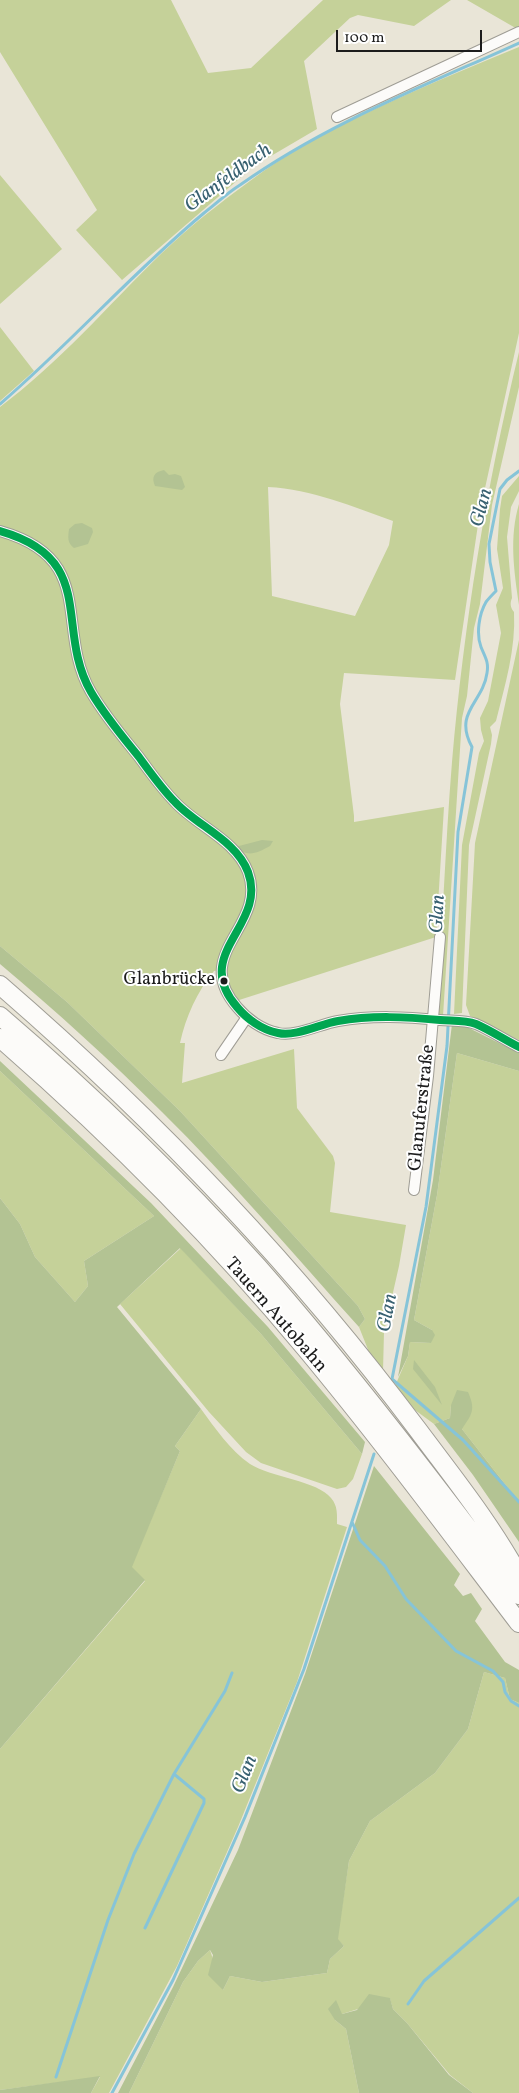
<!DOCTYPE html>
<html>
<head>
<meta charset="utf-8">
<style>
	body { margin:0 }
	#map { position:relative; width:519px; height:2093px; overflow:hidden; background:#e9e5d7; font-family:Vollkorn,serif }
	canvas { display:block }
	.scale { position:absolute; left:336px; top:30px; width:146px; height:22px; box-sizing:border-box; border:2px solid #1c1c1c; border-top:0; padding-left:6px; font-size:15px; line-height:18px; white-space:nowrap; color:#1c1c1c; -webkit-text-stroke:4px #fff; paint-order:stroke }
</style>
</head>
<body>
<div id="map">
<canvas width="519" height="2093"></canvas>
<div class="scale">100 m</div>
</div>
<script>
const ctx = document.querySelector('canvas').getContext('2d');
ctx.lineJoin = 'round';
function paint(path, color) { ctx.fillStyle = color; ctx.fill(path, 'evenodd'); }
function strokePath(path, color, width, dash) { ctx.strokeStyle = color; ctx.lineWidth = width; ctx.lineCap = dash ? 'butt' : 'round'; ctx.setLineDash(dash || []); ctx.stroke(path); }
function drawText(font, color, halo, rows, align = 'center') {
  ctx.font = font + ' Vollkorn,serif'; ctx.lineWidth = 4; ctx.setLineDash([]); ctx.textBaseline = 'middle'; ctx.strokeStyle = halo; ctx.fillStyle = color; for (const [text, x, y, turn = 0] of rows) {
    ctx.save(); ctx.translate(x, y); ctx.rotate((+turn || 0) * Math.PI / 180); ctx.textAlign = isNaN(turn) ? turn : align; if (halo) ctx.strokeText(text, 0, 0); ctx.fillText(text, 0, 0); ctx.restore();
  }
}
const green = new Path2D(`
	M0 0H171L208 73 251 68 323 0H451L414 26 358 15 350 18 304 61 317 129 254 166 122 280 76 230 97 210 0 52Z
	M467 0H519V30Z
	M519 47V333L480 511 455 680 344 673 340 704 354 816V822L444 807 436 937 236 1001 229 990 225 969 214 971C197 992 186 1016 180 1043H185L182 1083 294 1049 297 1108 333 1156 335 1163 330 1212 406 1225 399 1266 384 1332 383 1371 369 1352 359 1327 365 1319 358 1306 180 1111 67 1002 0 946V407C14 396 28 385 41 373 98 323 145 263 204 216 236 191 268 166 303 146 372 107 446 77 519 47ZM268 487C312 489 353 507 393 521L389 545 355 616 272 596Z
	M0 175 62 249 0 304Z
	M0 327 34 371 0 401Z
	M519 352V387L492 505 480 604 474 628 467 696 462 718 443 1016 435 1015C443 931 445 847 452 762 464 624 486 487 519 352Z
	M519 476V491L511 507 507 537 512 598C510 603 510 607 514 612 516 649 505 685 496 721L490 727 492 735 491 744 469 845 462 1013 454 1014 462 845 479 753 484 741 481 730 480 718 488 701 501 633 496 605 503 588 497 549 500 509 502 496Z
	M519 504V605C514 571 509 537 519 504Z
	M519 640V1040L470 1016 466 1005 475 843Z
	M457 1053 519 1071V1502L462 1429 451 1405 450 1418 434 1424 415 1410 395 1386 408 1356 410 1342 431 1343 432 1330 414 1320 437 1195Z
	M0 1071 154 1216 84 1261 88 1286 75 1302 35 1257 20 1224 0 1198Z
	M179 1246 261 1334 362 1454 353 1479 346 1487 337 1489 261 1463 246 1452 209 1412 120 1304 180 1249Z
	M201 1409C215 1428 230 1450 250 1464 270 1477 318 1481 331 1498 338 1506 337 1515 337 1524L347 1527 297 1682 238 1827 177 1966 109 2093H91L100 2077 0 2090V1749L145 1581 131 1567 180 1451 175 1446Z
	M484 1672 505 1678 510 1699 519 1703V2093H473L450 2075 407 2023 393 2009 390 1999 342 2014 335 2020 346 2029 359 2093H129L183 1982 198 1961 210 1950 223 1990 230 1976 262 1982 327 1973 330 1959 344 1946 337 1939 349 1861 370 1821 435 1773 468 1729Z`);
const forest = new Path2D(`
	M164 470 169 475 175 474 181 476 185 487 182 490 155 486C151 477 154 472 164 470Z
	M82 523 92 528 93 532 88 544 74 548C67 543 68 537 69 529L75 524Z
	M262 840 273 841 270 846C257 853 248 858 235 847Z
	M0 946 67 1002 180 1111 358 1306 365 1319 359 1327C294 1255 231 1180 162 1112 110 1060 56 1011 0 964Z
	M452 1024H461L519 1053V1071L457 1053 437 1195 414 1320 432 1330 435 1335 431 1343 410 1342 408 1356 398 1377 433 1180Z
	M0 1061 151 1203 268 1327 365 1442 362 1454 261 1334 180 1248 117 1307 201 1409 175 1446 180 1451 132 1567 145 1580 0 1749V1198L20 1224 35 1257 75 1302 88 1286 84 1261 154 1216 0 1071Z
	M414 1360 435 1387 442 1405 413 1369Z
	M457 1390 468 1392C476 1410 472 1414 462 1429L519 1502V1542L473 1475 434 1424 450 1418 451 1405Z
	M374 1466 460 1574 454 1585 463 1596 471 1593 482 1609 475 1621 505 1662 519 1670V1703L510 1699 505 1678 484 1672 468 1729 435 1773 370 1821 349 1861 338 1939 344 1946 330 1959 327 1973 262 1982 230 1976 223 1990 208 1975 213 1955 210 1950 198 1961 183 1982 129 2093H118L173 1987 238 1850 305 1674Z
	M369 1994 390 1998 393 2009 407 2023 449 2075 473 2093H359L346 2029 335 2020 328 2009 336 2000 342 2014 357 2010Z
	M100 2076 91 2093H0V2090Z`);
const stream = new Path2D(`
	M0 404C71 343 132 273 204 213 216 204 227 193 240 185 326 124 424 86 519 43
	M519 471 507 480 500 489 489 544 490 562 496 591C493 594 489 598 486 602 479 614 476 634 481 647 485 657 489 662 487 673 483 703 453 712 472 747L458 832 447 1046 426 1207 392 1379 463 1440 519 1502
	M352 1522 360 1540 385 1566 406 1599 456 1651 493 1671 503 1682 505 1692 511 1701 519 1706
	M145 1928 204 1803V1799L174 1774
	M408 2004 424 1981 519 1898
	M56 2077 108 1920 134 1854 174 1774 225 1691 232 1673
	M112 2093 173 1980 245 1817 304 1669 374 1454`);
const minor = new Path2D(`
	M337 117 519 32
	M0 531C99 559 54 628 91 692 105 716 122 736 139 757 150 772 162 789 175 802 197 826 236 840 248 872 268 926 190 953 237 1007 247 1019 262 1030 278 1033 296 1037 320 1024 338 1021 372 1015 407 1017 440 1020 452 1021 465 1020 476 1024 490 1030 505 1040 519 1047
	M221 1055 247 1017
	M414 1190 428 1076 440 937`);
const motorway = new Path2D(`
	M0 985C154 1118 296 1267 418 1430 453 1477 491 1524 519 1576
	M0 1016C91 1094 178 1178 258 1267 350 1372 435 1484 519 1595
	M0 1038C108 1132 215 1239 306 1349 380 1438 449 1531 519 1623`);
const bus1 = new Path2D(`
	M0 531C99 559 54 628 91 692 105 716 122 736 139 757 150 772 162 789 175 802 197 826 236 840 248 872 268 926 190 953 237 1007 247 1019 262 1030 278 1033 296 1037 320 1024 338 1021 372 1015 407 1017 440 1020 452 1021 465 1020 476 1024 490 1030 505 1040 519 1047`);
const markers = [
	[224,981,4.5,"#1c1c1c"]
];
const busNames = [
	["Glanbrücke",215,981]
];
const streetNames = [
	["Glanuferstraße",423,1108,-84],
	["Tauern Autobahn",275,1316,49]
];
const waterNames = [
	["Glanfeldbach",229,179,-36],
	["Glan",483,508,-75],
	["Glan",439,914,-87],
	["Glan",389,1313,-79],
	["Glan",246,1775,-68]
];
paint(green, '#c5d199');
paint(forest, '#b3c393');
strokePath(stream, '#86c4d8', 3);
strokePath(minor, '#9f9d95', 12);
strokePath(motorway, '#9f9d95', 20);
strokePath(minor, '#fcfbf9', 10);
strokePath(motorway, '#fcfbf9', 18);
strokePath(bus1, '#00a651', 8);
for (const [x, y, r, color] of markers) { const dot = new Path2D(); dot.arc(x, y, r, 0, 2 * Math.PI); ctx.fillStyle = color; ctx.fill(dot); strokePath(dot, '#fff', 2); }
drawText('18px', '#1c1c1c', '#fff', busNames, 'right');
drawText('19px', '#1c1c1c', '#fff', streetNames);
drawText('italic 20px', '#386171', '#fff', waterNames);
</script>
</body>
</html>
